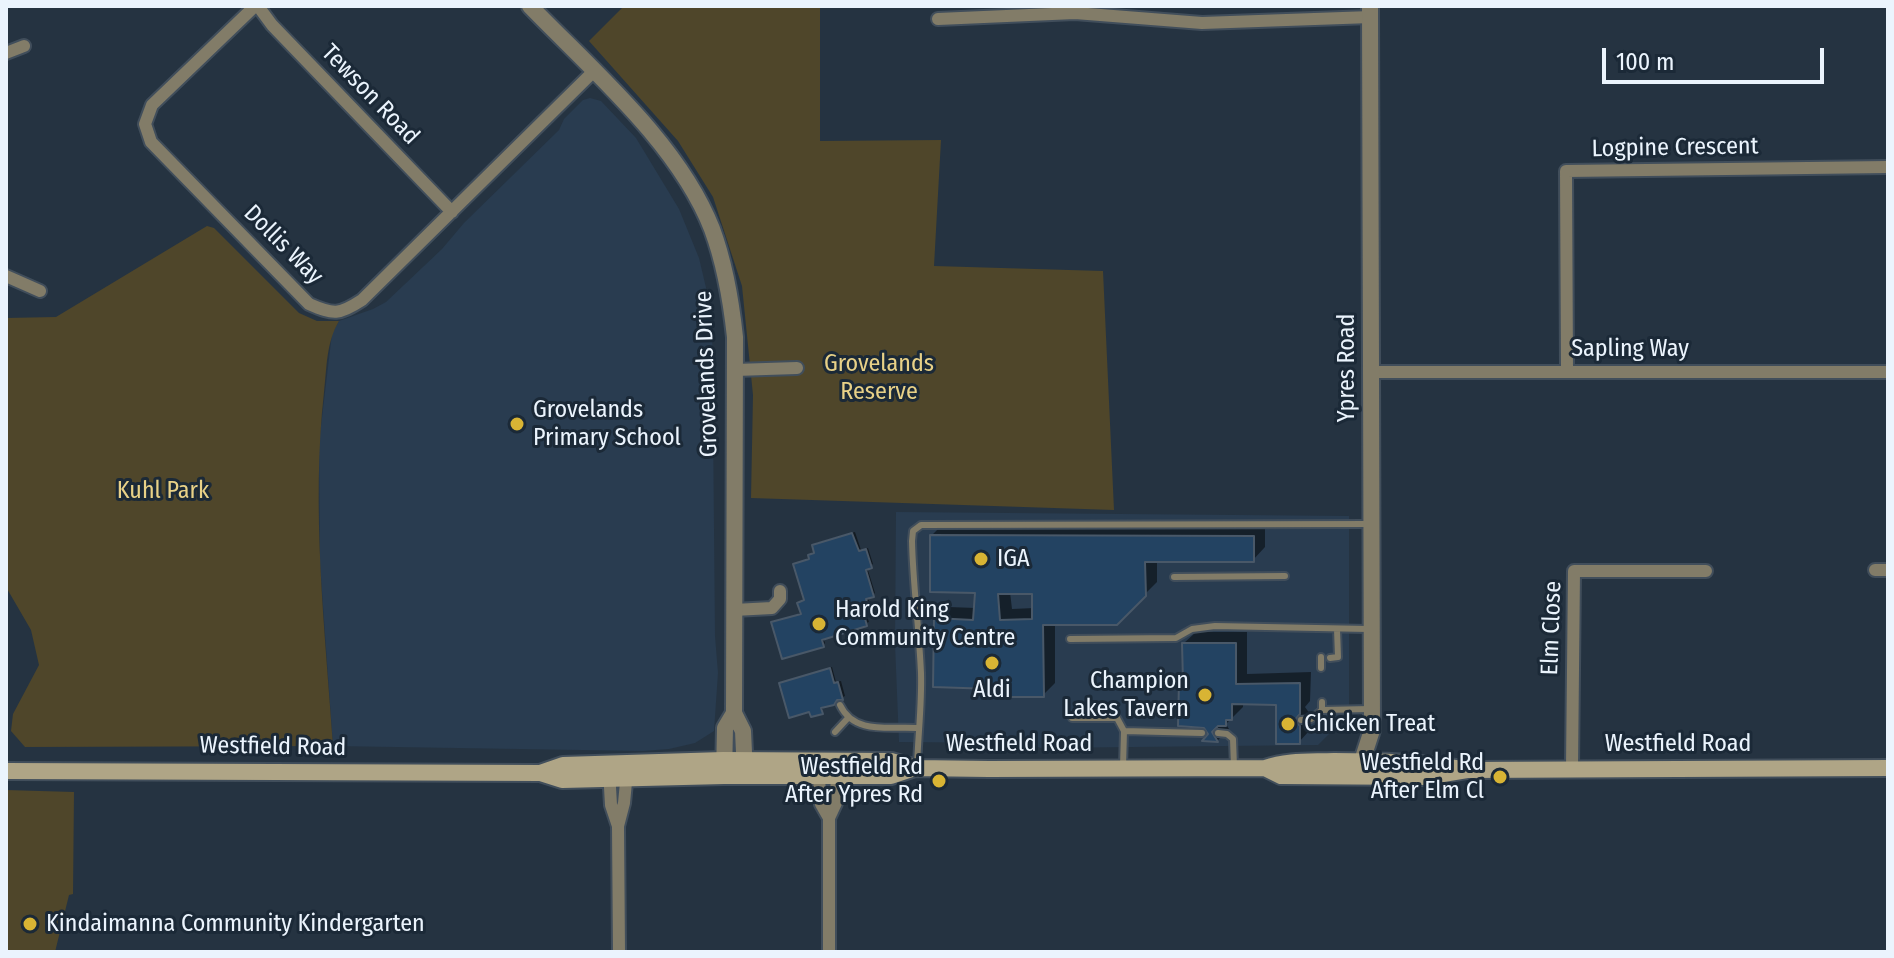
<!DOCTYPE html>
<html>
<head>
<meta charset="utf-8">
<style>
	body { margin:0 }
	#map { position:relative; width:1894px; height:958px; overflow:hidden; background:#253341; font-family:"Fira Sans Condensed",sans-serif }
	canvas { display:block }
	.frame { position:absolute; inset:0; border:8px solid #ebf4fd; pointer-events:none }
	.scale { position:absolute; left:1602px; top:48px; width:222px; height:36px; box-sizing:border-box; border:4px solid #ebf4fd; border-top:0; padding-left:10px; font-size:24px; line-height:28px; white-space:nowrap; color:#ebf4fd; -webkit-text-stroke:6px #1b2937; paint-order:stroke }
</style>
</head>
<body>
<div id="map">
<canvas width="1894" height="958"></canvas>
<div class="frame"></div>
<div class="scale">100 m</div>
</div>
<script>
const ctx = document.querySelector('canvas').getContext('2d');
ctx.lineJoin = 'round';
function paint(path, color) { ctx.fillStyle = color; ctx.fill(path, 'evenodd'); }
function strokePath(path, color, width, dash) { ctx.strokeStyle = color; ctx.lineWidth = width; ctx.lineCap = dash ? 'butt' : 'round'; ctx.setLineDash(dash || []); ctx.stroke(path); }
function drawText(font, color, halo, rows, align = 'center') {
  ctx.font = font + ' "Fira Sans Condensed",sans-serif'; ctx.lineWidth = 6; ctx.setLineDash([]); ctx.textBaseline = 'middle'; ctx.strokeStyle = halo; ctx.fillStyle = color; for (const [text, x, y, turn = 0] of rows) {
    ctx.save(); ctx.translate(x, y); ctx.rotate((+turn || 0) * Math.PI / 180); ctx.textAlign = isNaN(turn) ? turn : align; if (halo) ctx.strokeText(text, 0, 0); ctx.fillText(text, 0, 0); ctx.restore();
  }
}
const built = new Path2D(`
	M590 98 601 101 636 138 679 209 699 258 712 313 715 636 718 673 714 731 695 743 669 749 643 751 333 746 320 563 319 443 332 333 339 321 373 309 386 302 442 249 464 223 559 130 564 119 583 100Z
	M896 512 1349 516V714L1318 745 1041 748 1024 743 899 742 895 644Z`);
const green = new Path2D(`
	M624 6H820V141L941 140 934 266 1103 271 1114 510 751 498 753 395 742 286 713 197 678 141 589 41Z
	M207 226 214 228 299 313 317 321H339C326 343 327 367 324 392 311 509 325 629 333 746L25 747 11 731 13 714 39 665 31 630 6 587V318L56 317Z
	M6 790 74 792 73 894 69 895 55 952H6Z`);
const shadow = new Path2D(`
	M944 523 1265 525V547L1253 560H1157V582L1116 623H1055V683L1043 695 995 687 936 619 949 607 976 608 977 591 932 535ZM1010 592H1034V608L1012 609Z
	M855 532 861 550 868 548 873 564 867 567 875 593 868 597 869 601 863 604 869 622 823 637 825 643 823 645 774 623 803 613 800 603 806 600 796 564 811 558 816 552 814 545 816 543Z
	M1196 632H1247V674L1311 672 1310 701 1305 707 1310 714V730L1299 742 1278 703 1243 702V707L1226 724 1229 729 1218 740 1206 739 1210 734 1181 683 1185 679 1184 643Z
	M832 667 836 682 841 681 845 696 823 706 822 712 781 684Z`);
const building = new Path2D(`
	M852 533 859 551 866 549 872 568 866 570 874 597 866 599 868 605 862 607 867 626 822 640 824 647 782 659 771 622 801 614 797 603 804 600 793 564 809 559 808 555 814 553 812 545Z
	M930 535 1254 536V562H1145L1146 596 1117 625H1043L1044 697H993V689L933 687 934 618 973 620 975 593 930 592ZM998 594H1032V619L1000 620Z
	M1182 643H1236V684L1300 683V714L1295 720 1300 726V744H1276V705L1232 704V720H1226V726H1218L1212 732 1218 742 1202 741 1208 734 1204 728 1178 726 1179 682H1183Z
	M830 668 834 683 838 682 843 700H837L834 705 821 708 823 714 811 717 809 712 789 718 779 683Z`);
const service = new Path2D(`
	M1174 577 1285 576
	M1070 639 1176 638 1192 629 1215 626 1368 629
	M1321 657V668
	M1330 658 1338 657 1337 629
	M1322 702V710L1370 709
	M840 705C854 735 890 726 917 728
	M1072 718H1117L1124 731 1202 733
	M1301 720 1311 719 1322 710
	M835 732 848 718
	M1218 733 1227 734 1233 739 1234 767
	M917 767C918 735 922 704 921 673 919 628 913 585 912 541L913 531 921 525 1371 524
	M1123 767 1124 731`);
const minor = new Path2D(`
	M255 6 152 105 145 124 151 142 309 304C334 315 339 315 362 300L594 71
	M258 6 272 25 452 212
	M938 19 1075 13 1202 23 1371 17
	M6 53 24 46
	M6 276 40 291
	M735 370 797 368
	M1567 370 1566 171 1888 167
	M1371 372H1888
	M1875 570H1888
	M734 610 772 608 780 599V591
	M818 767 821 804 829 818
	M1572 768 1574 571H1706
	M609 770 611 805 618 826
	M619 952 618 826 624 803 627 772
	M829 952V818L836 803 837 769`);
const tertiary = new Path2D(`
	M530 6C592 70 679 144 712 229 725 264 731 300 735 337L734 713 743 731 745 774
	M1362 775V761L1372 730 1370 6
	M724 776 725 728 734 713`);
const secondary = new Path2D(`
	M1265 768 1281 776 1425 777 1467 770 1888 768
	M6 771 540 773 562 780 724 776H891L915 768
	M540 773 563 765 723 760 891 761 916 768 989 769 1265 768C1288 760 1310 762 1334 761 1379 761 1423 762 1467 770`);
const markers = [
	[517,424,8,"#d8b434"],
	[981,559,8,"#d8b434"],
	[819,624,8,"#d8b434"],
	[992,663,8,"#d8b434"],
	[1205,695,8,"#d8b434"],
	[1288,724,8,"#d8b434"],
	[1500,777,8,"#d8b434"],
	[939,781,8,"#d8b434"],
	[30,924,8,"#d8b434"]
];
const streetNames = [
	["Tewson Road",370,95,46],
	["Logpine Crescent",1675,148,-1],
	["Dollis Way",283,245,45],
	["Sapling Way",1630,349],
	["Ypres Road",1347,368,-90],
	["Grovelands Drive",707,374,-92],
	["Elm Close",1552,628,-88],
	["Westfield Road",1019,744],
	["Westfield Road",1678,744],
	["Westfield Road",273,747,1]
];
const parkNames = [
	["Grovelands",879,364],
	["Reserve",879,392],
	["Kuhl Park",163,491]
];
const poiNames = [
	["Grovelands",533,410],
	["Primary School",533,438],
	["IGA",997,559],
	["Harold King",835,610],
	["Community Centre",835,638],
	["Champion",1189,681,"right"],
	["Lakes Tavern",1189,709,"right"],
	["Aldi",992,690,"center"],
	["Chicken Treat",1304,724],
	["Westfield Rd",1484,763,"right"],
	["After Elm Cl",1484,791,"right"],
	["Westfield Rd",923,767,"right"],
	["After Ypres Rd",923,795,"right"],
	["Kindaimanna Community Kindergarten",46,924]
];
paint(built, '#293c50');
paint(green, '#4f462a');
paint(shadow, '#0007');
paint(building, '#234362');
strokePath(building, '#495868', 2);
strokePath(service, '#414e5b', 10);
strokePath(minor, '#414e5b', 16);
strokePath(tertiary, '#414e5b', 20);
strokePath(secondary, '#414e5b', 20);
strokePath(service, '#827c68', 6);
strokePath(minor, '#827c68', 12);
strokePath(tertiary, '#827c68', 16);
strokePath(secondary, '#afa586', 16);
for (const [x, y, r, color] of markers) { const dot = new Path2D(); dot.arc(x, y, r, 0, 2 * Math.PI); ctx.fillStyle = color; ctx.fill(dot); strokePath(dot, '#1b2937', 3); }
drawText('24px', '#ebf4fd', '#1b2937', streetNames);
drawText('24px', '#e8d187', '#1b2937', parkNames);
drawText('24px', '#ebf4fd', '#1b2937', poiNames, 'left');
</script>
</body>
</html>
